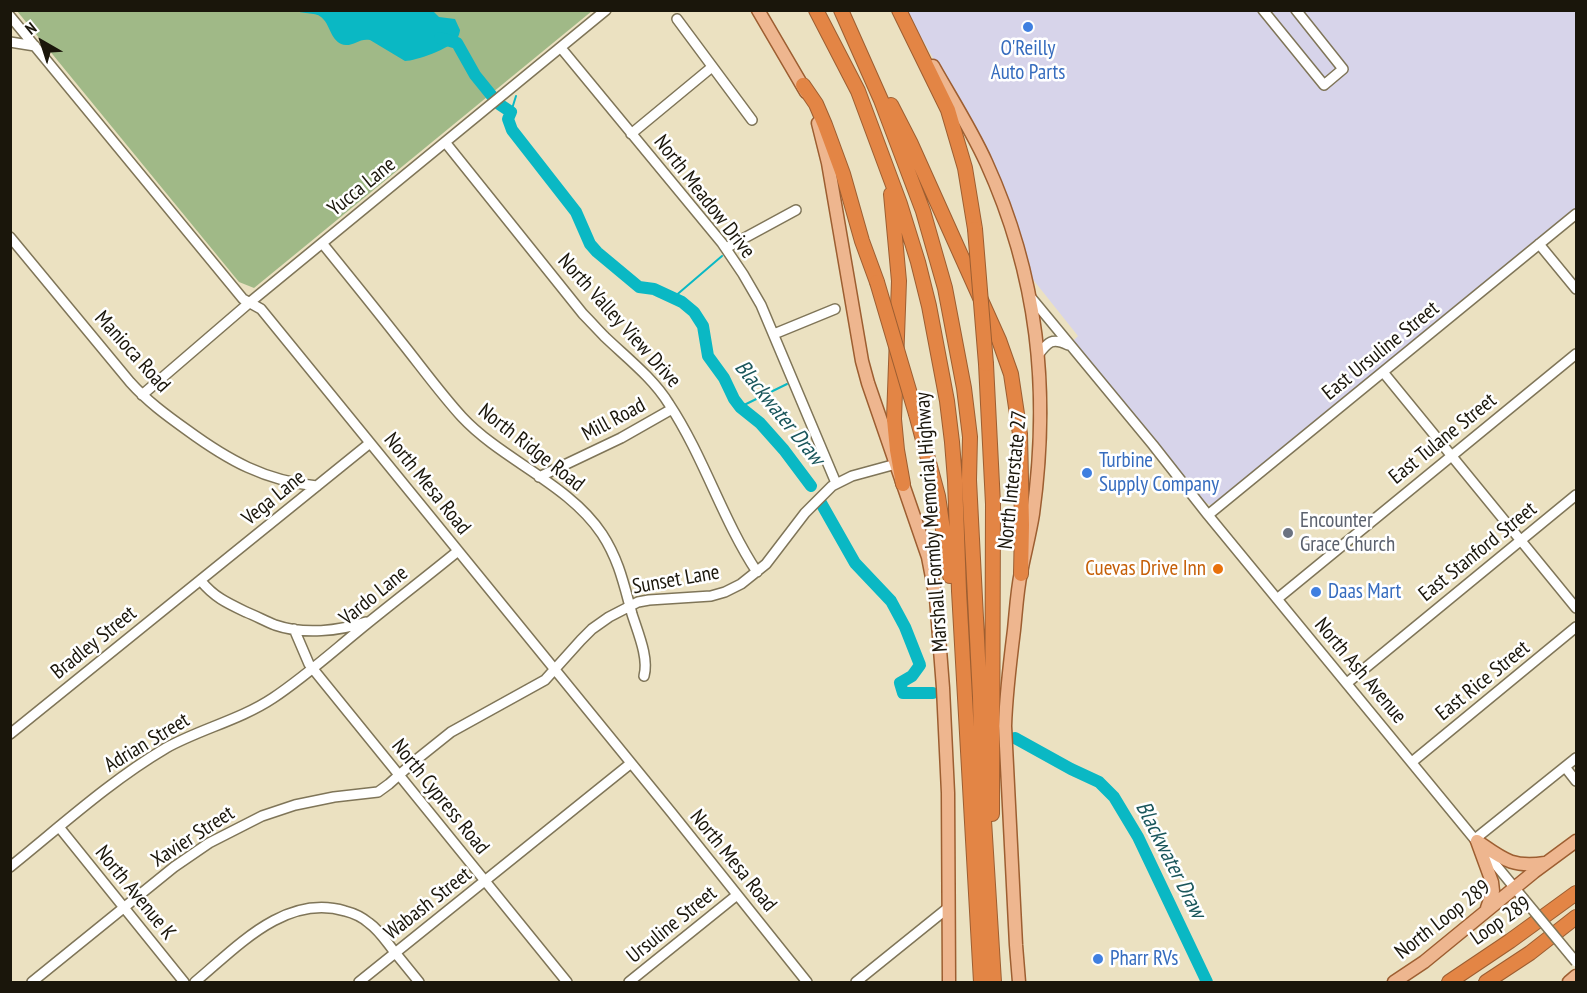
<!DOCTYPE html>
<html>
<head>
<meta charset="utf-8">
<style>
	body { margin:0 }
	#map { position:relative; width:1587px; height:993px; overflow:hidden; background:#ebe1c1; font-family:"PT Sans Narrow",sans-serif }
	canvas { display:block }
	.frame { position:absolute; inset:0; border:12px solid #1a160b; pointer-events:none }
	.north { position:absolute; left:12px; top:12px; width:60px; height:60px; -webkit-text-stroke:4px #fff; paint-order:stroke; rotate:321deg; font-size:16px; font-weight:700; line-height:24px; text-align:center; color:#1a160b }
	.north::after { content:''; display:block; margin:auto; width:21px; height:27px; background:#1a160b; clip-path:polygon(50% 0,100% 100%,50% 72%,0 100%) }
</style>
</head>
<body>
<div id="map">
<canvas width="1587" height="993"></canvas>
<div class="frame"></div>
<div class="north">N</div>
</div>
<script>
const ctx = document.querySelector('canvas').getContext('2d');
ctx.lineJoin = 'round';
function paint(path, color) { ctx.fillStyle = color; ctx.fill(path, 'evenodd'); }
function strokePath(path, color, width, dash) { ctx.strokeStyle = color; ctx.lineWidth = width; ctx.lineCap = dash ? 'butt' : 'round'; ctx.setLineDash(dash || []); ctx.stroke(path); }
function drawText(font, color, halo, rows, align = 'center') {
  ctx.font = font + ' "PT Sans Narrow",sans-serif'; ctx.lineWidth = 5; ctx.setLineDash([]); ctx.textBaseline = 'middle'; ctx.strokeStyle = halo; ctx.fillStyle = color; for (const [text, x, y, turn = 0] of rows) {
    ctx.save(); ctx.translate(x, y); ctx.rotate((+turn || 0) * Math.PI / 180); ctx.textAlign = isNaN(turn) ? turn : align; if (halo) ctx.strokeText(text, 0, 0); ctx.fillText(text, 0, 0); ctx.restore();
  }
}
const commercial = new Path2D(`
	M906 11H1576V208L1215 504 1210 505 1205 502 1073 341 1078 336 1031 277 959 103Z`);
const green = new Path2D(`
	M17 11H592L254 288 239 282Z`);
const water = new Path2D(`
	M297 11H433L439 17 455 19 460 30C460 32 458 38 457 39 451 48 416 61 405 61L370 40C360 38 355 45 346 45 332 44 331 28 324 20 318 11 306 15 297 11Z`);
const stream = new Path2D(`
	M511 112 516 96
	M673 298 722 256
	M740 407 787 384`);
const river = new Path2D(`
	M440 38 457 43 475 75 492 96
	M499 104 511 112 508 119 512 130 576 212 590 244 597 252 639 287 654 289 682 302 694 312 703 326 708 356 724 378 734 399 740 407 760 423 784 450 811 486
	M821 503 855 563 891 601 905 627 920 665 912 676 900 683 903 693H933
	M1015 738 1071 769 1099 782 1114 797 1138 837 1207 982`);
const minor = new Path2D(`
	M1263 10 1324 85 1343 69 1296 10
	M10 16 243 299 261 309 671 812 807 982
	M677 19 752 120
	M10 42 35 46
	M561 48 722 243 743 274 761 305 836 483
	M631 134 712 67
	M445 142 583 314C591 322 598 330 605 337 627 358 653 378 669 404 704 457 722 519 757 572
	M10 237 130 382C147 401 166 415 187 430 228 460 265 481 317 486
	M322 243C348 275 374 307 399 339 420 365 440 393 462 417 502 460 569 484 602 534 619 560 624 585 632 614 638 633 649 658 644 676
	M1539 244 1576 289
	M726 248 796 210
	M1029 295 1153 445 1208 515 1523 898
	M774 334 835 309
	M1038 355C1048 342 1052 337 1068 345
	M1383 372 1576 608
	M142 395 249 303 606 10
	M539 477 621 438 672 409
	M1208 515 1576 214
	M201 581C214 597 227 603 246 612 256 616 265 621 275 625 304 635 339 631 366 622
	M1277 599 1576 354
	M294 629 309 664 567 982
	M1347 683 1576 495
	M10 734 370 443
	M1412 762 1576 627
	M1565 767 1576 781
	M59 827 184 982
	M1475 839 1576 758
	M10 867C61 826 110 781 166 748 200 729 240 720 273 698 303 678 330 654 358 631 391 604 425 578 458 551
	M32 982 174 867 209 843 262 816 295 805 334 797 378 792 389 784 416 760 451 732 545 680 581 640 592 629 609 617 638 602 649 600 711 596 725 592 741 584 766 564 805 513 832 486 852 476 896 464
	M195 982C236 948 285 893 345 911 353 913 362 917 369 923 379 930 386 941 393 950 402 961 411 972 419 982
	M359 982 630 764
	M629 982 737 895
	M856 982 949 907`);
const major = new Path2D(`
	M758 10 806 92
	M933 66C951 98 971 129 986 162 1038 276 1050 390 1033 514 1030 533 1025 552 1021 572 1017 591 1016 611 1014 630 1010 662 1006 694 1005 726L1016 945 1019 982
	M818 123 828 163 862 361 868 383 928 557 936 598 943 688 948 793 949 982
	M1477 841C1503 859 1512 868 1545 863
	M1477 841 1492 882 1493 891 1487 908
	M1394 982 1424 962 1534 872 1576 841
	M1569 982 1576 976`);
const highway = new Path2D(`
	M816 10 858 91 900 204 918 262 929 306 947 401 952 442 955 480 959 591 981 982
	M841 10 881 100 923 211 945 288 964 388 970 437 969 480 980 697 982 788 994 982
	M899 10 948 110 965 168 975 229
	M803 85 816 104 825 125 843 174 862 241 877 282
	M891 105 911 144 999 340 1011 374 1020 434 1022 525 1021 574
	M891 194 899 281 894 419 897 450 903 484
	M986 364 993 504 992 814
	M916 414 938 496 950 576
	M1449 982 1510 941 1576 893
	M1486 982 1530 953 1576 917`);
const minorBridge = new Path2D(`
	M1523 898 1576 962`);
const highwayBridge = new Path2D(`
	M975 229 986 364
	M877 282 916 414`);
const markers = [
	[1028,27,6,"#3f7fe0"],
	[1087,473,6,"#3f7fe0"],
	[1288,533,6,"#6b7280"],
	[1218,569,6,"#e8710a"],
	[1316,592,6,"#3f7fe0"],
	[1098,959,6,"#3f7fe0"]
];
const shopNames = [
	["O'Reilly",1028,49,"center"],
	["Auto Parts",1028,73,"center"],
	["Turbine",1099,461],
	["Supply Company",1099,485],
	["Daas Mart",1328,592],
	["Pharr RVs",1110,959]
];
const streetNames = [
	["Yucca Lane",362,187,-39],
	["North Meadow Drive",704,197,52],
	["North Valley View Drive",619,321,48],
	["East Ursuline Street",1381,351,-39],
	["Manioca Road",132,352,48],
	["Mill Road",614,420,-28],
	["East Tulane Street",1443,439,-39],
	["North Ridge Road",531,448,38],
	["North Interstate 27",1013,480,-84],
	["North Mesa Road",427,484,51],
	["Vega Lane",274,498,-39],
	["Marshall Formby Memorial Highway",932,522,-94],
	["East Stanford Street",1478,552,-39],
	["Sunset Lane",676,580,-10],
	["Vardo Lane",374,596,-39],
	["Bradley Street",94,643,-39],
	["North Ash Avenue",1360,671,50],
	["East Rice Street",1483,681,-39],
	["Adrian Street",147,743,-31],
	["North Cypress Road",440,797,51],
	["Xavier Street",193,837,-33],
	["North Mesa Road",733,861,51],
	["North Avenue K",135,893,51],
	["Wabash Street",428,904,-38],
	["North Loop 289",1443,920,-38],
	["Loop 289",1501,921,-35],
	["Ursuline Street",672,925,-39]
];
const worshipNames = [
	["Encounter",1300,521],
	["Grace Church",1300,545]
];
const foodNames = [
	["Cuevas Drive Inn",1206,569]
];
const waterNames = [
	["Blackwater Draw",779,413,51],
	["Blackwater Draw",1170,860,63]
];
paint(commercial, '#d7d4ea');
paint(green, '#a0b987');
paint(water, '#0ab8c4');
strokePath(stream, '#0ab8c4', 2);
strokePath(river, '#0ab8c4', 12);
strokePath(minor, '#7f7558', 12);
strokePath(major, '#9d5e31', 15);
strokePath(highway, '#9d5e31', 16);
strokePath(minor, '#fff', 9);
strokePath(major, '#eeb68f', 12);
strokePath(highway, '#e38545', 14);
strokePath(minorBridge, '#7f7558', 12, []);
strokePath(highwayBridge, '#9d5e31', 16, []);
strokePath(minorBridge, '#fff', 9);
strokePath(highwayBridge, '#e38545', 14);
for (const [x, y, r, color] of markers) { const dot = new Path2D(); dot.arc(x, y, r, 0, 2 * Math.PI); ctx.fillStyle = color; ctx.fill(dot); strokePath(dot, '#fff', 2); }
drawText('21px', '#366cbe', '#fff', shopNames, 'left');
drawText('21px', '#1a160b', '#fff', streetNames);
drawText('21px', '#5b616d', '#fff', worshipNames, 'left');
drawText('21px', '#c56008', '#fff', foodNames, 'right');
drawText('italic 22px', '#1a565b', '#fff', waterNames);
</script>
</body>
</html>
